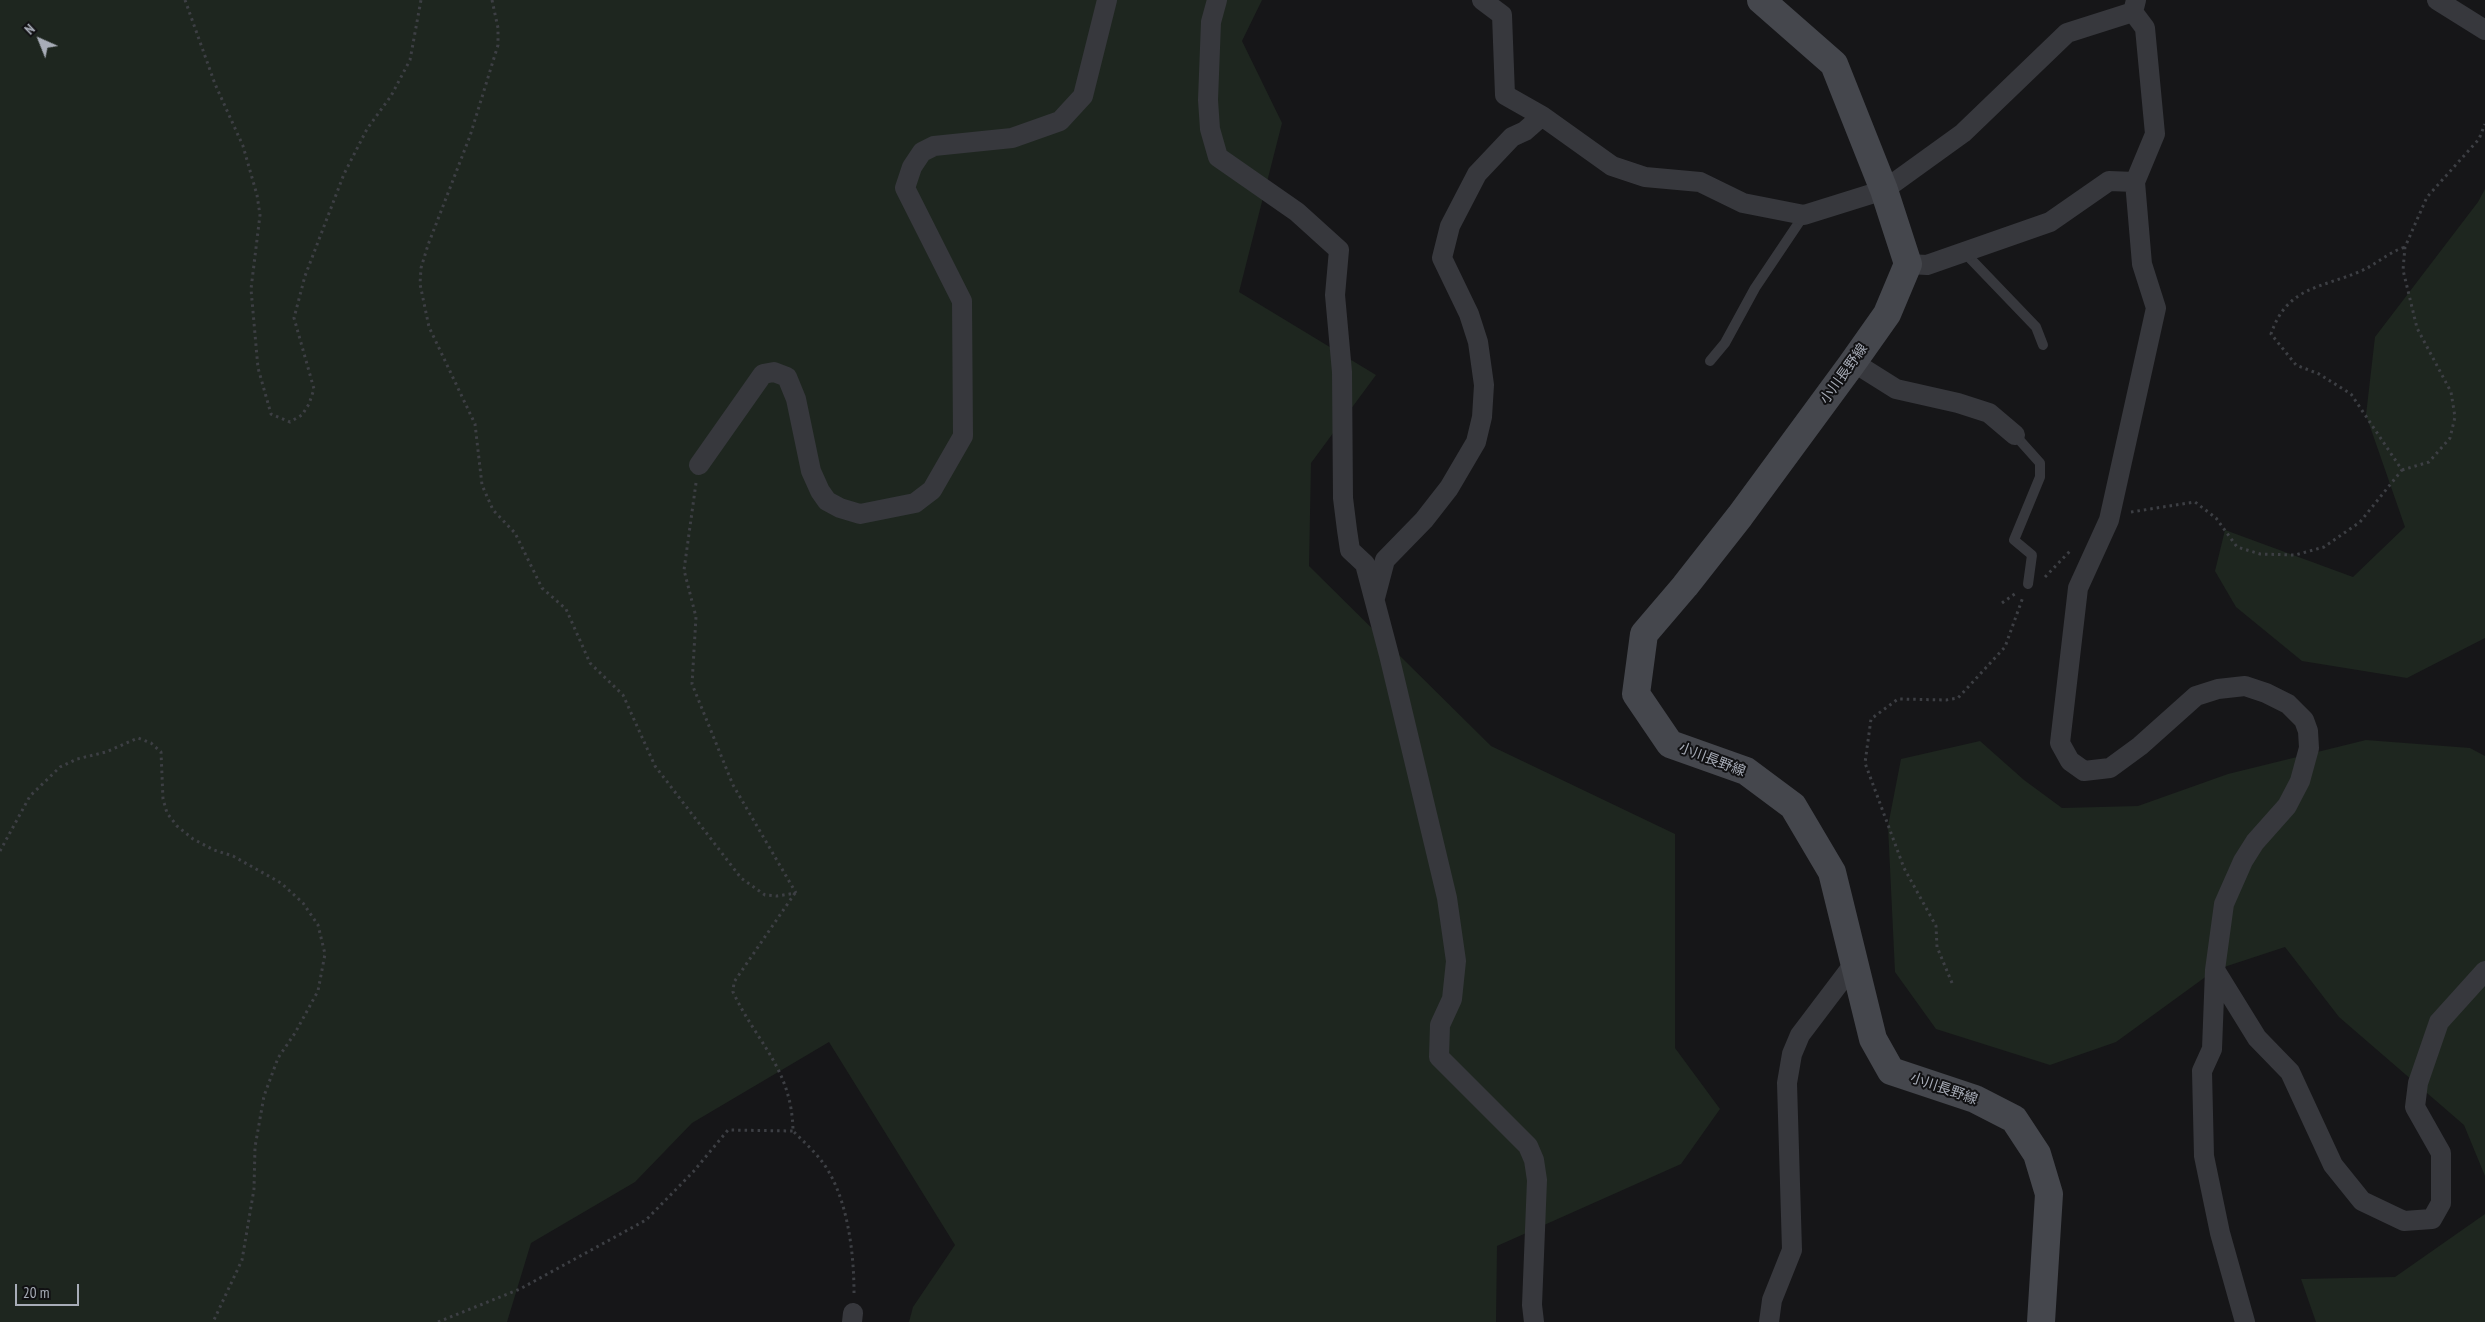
<!DOCTYPE html>
<html>
<head>
<meta charset="utf-8">
<style>
	body { margin:0 }
	#map { position:relative; width:2485px; height:1322px; overflow:hidden; background:#161618; font-family:"PT Sans Narrow",sans-serif }
	canvas { display:block }
	.north { position:absolute; left:15px; top:15px; width:50px; height:50px; -webkit-text-stroke:4px #111113; paint-order:stroke; rotate:316deg; font-size:14px; font-weight:700; line-height:20px; text-align:center; color:#a8adb8 }
	.north::after { content:''; display:block; margin:auto; width:18px; height:22px; background:#a8adb8; clip-path:polygon(50% 0,100% 100%,50% 72%,0 100%) }
	.scale { position:absolute; left:15px; top:1284px; width:64px; height:22px; box-sizing:border-box; border:2px solid #a8adb8; border-top:0; padding-left:6px; font-size:15px; line-height:18px; white-space:nowrap; color:#a8adb8; -webkit-text-stroke:4px #111113; paint-order:stroke }
</style>
</head>
<body>
<div id="map">
<canvas width="2485" height="1322"></canvas>
<div class="north">N</div>
<div class="scale">20 m</div>
</div>
<script>
const ctx = document.querySelector('canvas').getContext('2d');
ctx.lineJoin = 'round';
function paint(path, color) { ctx.fillStyle = color; ctx.fill(path, 'evenodd'); }
function strokePath(path, color, width, dash) { ctx.strokeStyle = color; ctx.lineWidth = width; ctx.lineCap = dash ? 'butt' : 'round'; ctx.setLineDash(dash || []); ctx.stroke(path); }
function drawText(font, color, halo, rows, align = 'center') {
  ctx.font = font + ' "PT Sans Narrow","Noto Sans JP",sans-serif'; ctx.lineWidth = 4; ctx.setLineDash([]); ctx.textBaseline = 'middle'; ctx.strokeStyle = halo; ctx.fillStyle = color; for (const [text, x, y, turn = 0] of rows) {
    ctx.save(); ctx.translate(x, y); ctx.rotate((+turn || 0) * Math.PI / 180); ctx.textAlign = isNaN(turn) ? turn : align; if (halo) ctx.strokeText(text, 0, 0); ctx.fillText(text, 0, 0); ctx.restore();
  }
}
const green = new Path2D(`
	M0 0H1262L1242 41 1282 123 1239 292 1376 375 1311 463 1309 566 1491 746 1675 834V1048L1720 1109 1681 1164 1497 1246 1496 1322H909L913 1307 955 1245 829 1042 692 1123 635 1182 531 1243 507 1322H0Z
	M2485 189V638L2407 678 2302 661 2236 607 2215 571 2225 530 2353 577 2405 527 2366 415 2375 337 2478 202Z
	M2366 740 2470 748 2485 756V1176L2464 1125 2339 1017 2285 947 2215 970 2116 1042 2050 1065 1936 1029 1895 972 1888 826 1901 759 1980 741 2024 780 2062 808 2138 806 2228 774Z
	M2485 1214V1322H2316L2301 1279 2395 1277Z`);
const path = new Path2D(`
	M185 0 215 84 243 146 257 195 260 215 251 289 258 368 271 414 290 422 302 415 309 404 314 389 294 318 305 276 344 174 367 129 391 96 410 60 421 0
	M492 0 498 28V45L470 136 428 245 421 268 420 284 429 327 475 424 482 485 493 510 515 533 542 588 566 609 590 663 623 695 655 766 741 878 765 895 777 896 796 893
	M2402 470 2429 462 2450 438 2455 417 2451 392 2417 328 2403 270 2405 247 2427 197 2479 139 2485 124
	M696 483 684 570 696 617 692 684 733 785 796 893
	M2131 512 2195 502 2216 518 2237 547 2260 554 2295 555 2324 547 2360 522 2402 470 2351 394 2319 374 2296 365 2271 334C2287 286 2322 288 2361 271 2377 264 2389 252 2405 247
	M2045 577 2072 549
	M2002 603 2016 593
	M0 851 30 796 60 767 77 759 106 752 138 738 151 743 161 752 163 799 167 813 177 826 193 839 214 850 233 856 281 883 303 903 318 925 325 954 318 991 295 1033 278 1058 264 1096 255 1147 254 1189 242 1260 213 1322
	M795 893 734 982 733 992C757 1043 792 1069 793 1131 802 1140 812 1149 820 1159 847 1192 854 1251 854 1293
	M1952 983 1937 947 1936 926 1904 868 1865 763 1871 719 1898 699 1946 700 1958 698 2005 647 2023 597
	M438 1322 520 1289 646 1220 693 1172 728 1130 793 1131`);
const service = new Path2D(`
	M1964 252 2036 327 2043 345
	M1710 361 1725 343 1755 288 1804 215
	M2015 435 2040 463V477L2014 540 2032 555 2028 584`);
const minor = new Path2D(`
	M1217 0 1211 22 1208 100 1210 129 1218 157 1297 212 1339 250 1335 295 1342 372 1343 498 1347 530 1350 550 1365 564 1389 655 1447 898 1456 961 1452 999 1440 1025 1439 1057 1528 1146 1534 1160 1537 1180 1532 1305 1534 1322
	M1482 0 1502 15 1505 95 1542 116
	M2437 0 2485 30
	M2133 12 2145 28 2155 134 2135 182 2142 264 2156 308 2109 520 2078 588 2060 743 2070 761 2084 771 2110 768 2140 746 2196 696 2218 689 2245 686 2266 693 2288 704 2304 720 2308 731 2309 748 2300 781 2287 806 2255 842 2243 861 2224 904 2215 970 2212 1049 2202 1071 2204 1156 2220 1233 2245 1322
	M1908 264 1927 265 2050 222 2109 181 2135 182
	M1853 362 1896 389 1958 403 1989 413 2015 435
	M699 465 763 374 774 372 787 377 796 399 811 471 820 491 827 501 840 508 860 514 915 503 932 490 963 436 962 301 905 188 912 167 922 152 934 146 1012 138 1060 121 1083 96 1107 0
	M1375 598 1385 560 1424 520 1449 488 1476 442 1482 417 1484 385 1478 342 1469 314 1442 258 1450 226 1477 174 1512 137 1525 131 1542 116 1612 166 1645 177 1700 182 1743 203 1804 215 1884 190 1963 133 2067 33 2133 12 2136 0
	M2215 970 2257 1038 2290 1072 2333 1165 2362 1201 2404 1221 2432 1219 2441 1203V1153L2415 1107 2418 1083 2439 1022 2485 971
	M852 1322 853 1313
	M1769 1322 1772 1300 1792 1250 1787 1083 1792 1054 1800 1035 1853 965`);
const secondary = new Path2D(`
	M1761 0 1834 64 1884 190 1908 264 1887 314 1851 365 1740 516 1685 586 1644 634 1636 694 1670 744 1746 771 1793 806 1832 872 1873 1039 1891 1071 1975 1099 2014 1119 2037 1154 2049 1194 2041 1322`);
const streetNames = [
	["小川長野線",1844,374,-54],
	["小川長野線",1712,760,21],
	["小川長野線",1944,1089,19]
];
paint(green, '#1e261f');
strokePath(path, '#3d3f44', 3, [2.5, 4]);
strokePath(service, '#37383d', 10);
strokePath(minor, '#37383d', 20);
strokePath(secondary, '#45474d', 28);
drawText('14px', '#a8adb8', '#111113', streetNames);
</script>
</body>
</html>
